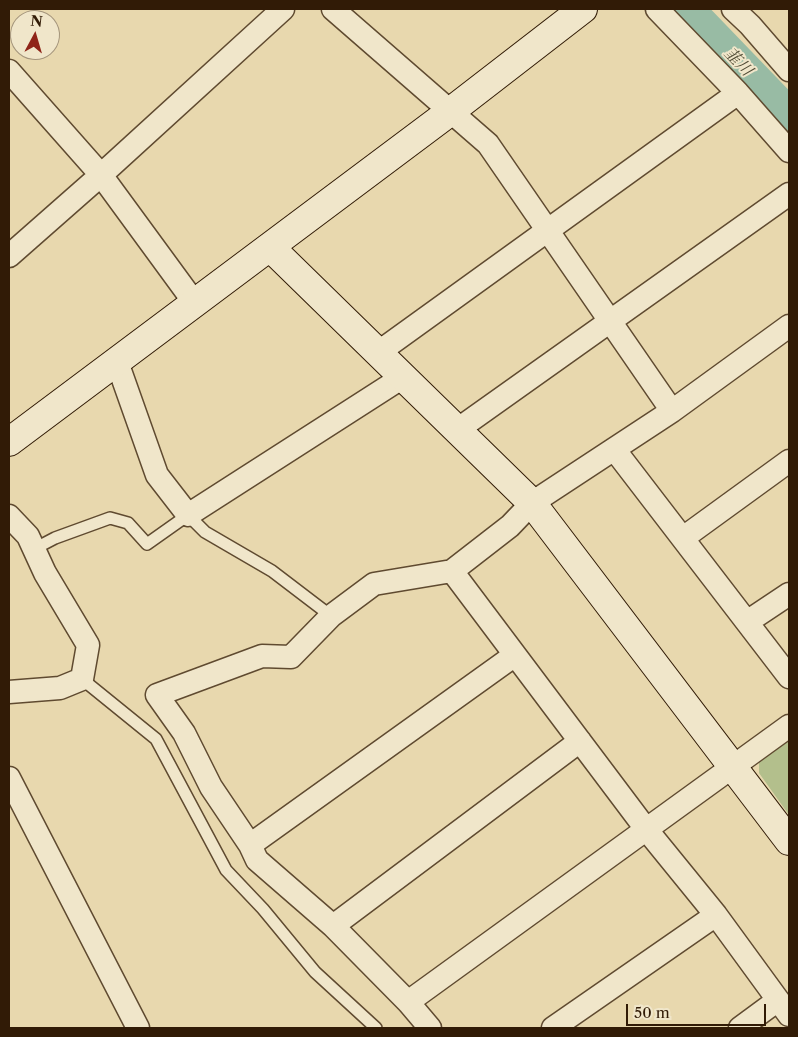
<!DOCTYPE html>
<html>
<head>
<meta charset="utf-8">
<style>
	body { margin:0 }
	#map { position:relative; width:798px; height:1037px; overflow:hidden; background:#e8d8ae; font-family:"Libre Caslon Text",serif }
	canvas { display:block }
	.frame { position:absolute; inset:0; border:10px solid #311b06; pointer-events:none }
	.north { position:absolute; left:10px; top:10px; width:50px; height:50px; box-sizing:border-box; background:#f0e6ca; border:1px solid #a4957c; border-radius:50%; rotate:6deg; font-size:14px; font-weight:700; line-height:20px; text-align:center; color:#311b06 }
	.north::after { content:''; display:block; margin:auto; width:18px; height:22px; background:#8f2418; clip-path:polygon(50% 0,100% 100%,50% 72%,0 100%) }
	.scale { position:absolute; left:626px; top:1004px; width:140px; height:22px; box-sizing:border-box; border:2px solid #311b06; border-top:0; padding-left:6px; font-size:15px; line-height:18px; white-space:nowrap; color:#311b06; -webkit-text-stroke:4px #f0e6ca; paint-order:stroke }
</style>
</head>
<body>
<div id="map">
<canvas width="798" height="1037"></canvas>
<div class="frame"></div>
<div class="north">N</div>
<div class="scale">50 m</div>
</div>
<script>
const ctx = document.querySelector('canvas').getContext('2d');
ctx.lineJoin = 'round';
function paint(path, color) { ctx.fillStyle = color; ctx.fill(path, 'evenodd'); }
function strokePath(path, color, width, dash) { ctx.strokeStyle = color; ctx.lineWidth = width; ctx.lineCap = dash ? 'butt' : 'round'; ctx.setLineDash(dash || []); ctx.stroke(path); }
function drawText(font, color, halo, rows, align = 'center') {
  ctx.font = font + ' "Libre Caslon Text","Noto Serif JP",serif'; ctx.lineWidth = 4; ctx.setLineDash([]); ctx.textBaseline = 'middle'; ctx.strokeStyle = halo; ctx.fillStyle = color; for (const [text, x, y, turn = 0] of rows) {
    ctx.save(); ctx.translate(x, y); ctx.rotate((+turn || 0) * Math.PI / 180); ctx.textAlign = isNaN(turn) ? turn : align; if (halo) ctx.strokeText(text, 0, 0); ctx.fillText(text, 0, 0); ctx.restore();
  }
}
const green = new Path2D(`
	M789 740V815L759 773V762Z`);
const river = new Path2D(`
	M687 9 789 115`);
const lane = new Path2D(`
	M34 549 55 538 110 518 128 523 147 544 188 515 205 532 272 571 331 616
	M82 679 156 739 226 870 263 909 315 972 376 1028`);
const street = new Path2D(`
	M333 9 488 144 672 411
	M657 9 738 93 789 151
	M733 9 750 25 789 70
	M9 71 101 175 194 302
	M9 256 101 175 283 9
	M379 352 738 93
	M117 362 157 475 188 515 403 377
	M457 430 789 194
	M614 449 789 677
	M9 516 28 536 45 573 88 645 82 679 60 688 9 692
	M683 538 789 461
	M452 571 646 829 716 915 789 1015
	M747 622 789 594
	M9 778 138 1028
	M250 845 515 655
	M333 926 580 741
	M408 1002 789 726
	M430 1028 408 1002 333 926 257 860 250 845 211 787 184 733 157 695 262 656 291 657 331 616 374 584 452 571 510 526 532 503 672 411 789 326
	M553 1028 716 915
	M740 1028 778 1000`);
const secondary = new Path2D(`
	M270 247 532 503 789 841
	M9 442 451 111 583 9`);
const waterNames = [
	["韮川",738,62,46]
];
paint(green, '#b3bf8c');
strokePath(river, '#98bba4', 34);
strokePath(lane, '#5f4a30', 14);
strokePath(street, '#5f4a30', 25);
strokePath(secondary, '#311b06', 30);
strokePath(lane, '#f0e6ca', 11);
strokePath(street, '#f0e6ca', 22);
strokePath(secondary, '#f0e6ca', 28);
drawText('italic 16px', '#504b35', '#f0e6ca', waterNames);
</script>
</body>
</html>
